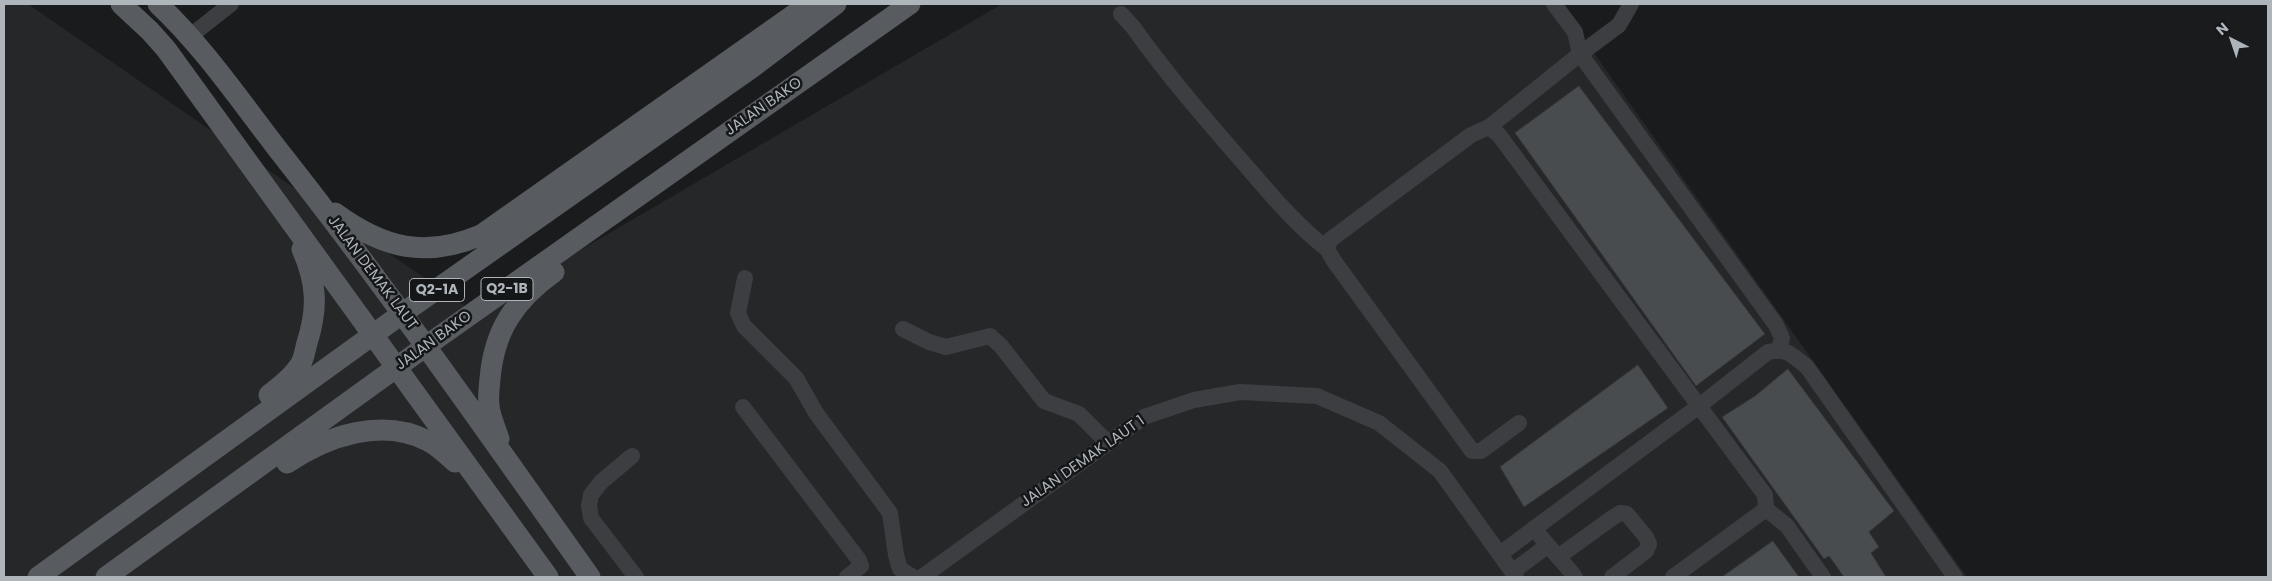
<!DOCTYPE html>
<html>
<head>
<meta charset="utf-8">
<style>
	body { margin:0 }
	#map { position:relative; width:2272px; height:581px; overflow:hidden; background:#1a1b1c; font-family:Poppins,sans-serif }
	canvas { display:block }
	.frame { position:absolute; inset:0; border:5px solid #aeb5bb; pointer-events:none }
	.north { position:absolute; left:2207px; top:15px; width:50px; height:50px; -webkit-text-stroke:4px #151618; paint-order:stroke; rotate:319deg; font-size:14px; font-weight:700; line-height:20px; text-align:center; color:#aeb5bb }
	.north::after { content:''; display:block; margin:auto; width:18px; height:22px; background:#aeb5bb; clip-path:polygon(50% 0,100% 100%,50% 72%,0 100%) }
</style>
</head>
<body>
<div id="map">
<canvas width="2272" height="581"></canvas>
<div class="frame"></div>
<div class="north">N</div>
</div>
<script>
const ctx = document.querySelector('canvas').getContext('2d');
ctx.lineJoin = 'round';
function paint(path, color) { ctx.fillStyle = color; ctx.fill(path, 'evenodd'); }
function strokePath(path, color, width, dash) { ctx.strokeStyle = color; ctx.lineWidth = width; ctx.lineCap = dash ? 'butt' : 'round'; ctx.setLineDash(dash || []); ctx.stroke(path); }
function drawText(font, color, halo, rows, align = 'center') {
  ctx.font = font + ' Poppins,sans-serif'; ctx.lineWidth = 5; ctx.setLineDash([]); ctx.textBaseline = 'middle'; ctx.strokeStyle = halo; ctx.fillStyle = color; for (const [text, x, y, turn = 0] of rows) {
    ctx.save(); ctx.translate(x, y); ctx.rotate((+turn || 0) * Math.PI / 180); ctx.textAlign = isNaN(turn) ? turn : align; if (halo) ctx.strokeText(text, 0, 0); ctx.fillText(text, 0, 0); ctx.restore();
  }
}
const built = new Path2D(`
	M4 4H28L474 312 1002 4H1559L1967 577H4Z`);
const building = new Path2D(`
	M1579 86 1765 334 1696 386 1515 133Z
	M1638 365 1668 408 1524 507 1500 467Z
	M1788 369 1894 511 1869 532 1879 547 1871 553 1886 577H1844L1829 556 1824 559 1722 417 1755 396Z
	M1773 541 1799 577H1722Z`);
const minor = new Path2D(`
	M1554 4 1575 32 1580 54 1776 325 1782 338 1779 349
	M1121 14 1133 27C1170 79 1213 128 1254 175 1277 202 1299 227 1327 249
	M189 37 231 4
	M1489 127 1499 135 1699 406 1500 554
	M745 278 738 313 744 326 796 378 816 413 890 513 896 555 900 569 913 577
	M903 329 929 342 946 347 990 336 1001 346 1044 401 1079 414 1108 443
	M743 407 859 560 861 566 847 577
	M1519 423 1481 451H1472L1334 261 1327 249 1330 240 1471 135 1489 127 1580 54 1619 25 1631 4
	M632 456 601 482 591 495 589 505 591 518 636 577
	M1766 509 1787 526 1823 577
	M1534 528C1547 546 1562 560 1575 577
	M1558 557 1612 518 1620 513 1627 514 1646 537 1649 544 1646 551 1612 577
	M1512 572 1547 546
	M922 577 1144 417 1194 400 1240 392 1317 396 1379 423 1440 471 1516 577
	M1673 577 1766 509 1765 495 1699 406 1768 352C1787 347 1793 356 1807 367L1955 577`);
const major = new Path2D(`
	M121 4 150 31 166 49 548 577
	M158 4C205 48 243 105 283 156 390 292 489 435 590 577
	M335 213C383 248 425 259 481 235L809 4
	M269 395C280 386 292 378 300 365 304 359 305 350 307 343 318 308 317 283 302 249
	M499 439C496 429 490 417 489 406 488 398 489 388 490 379 494 330 515 300 554 272
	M287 463C327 436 382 417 428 441 438 446 447 455 455 462
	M38 577 403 313 753 67 836 4
	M106 577 426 346 910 4`);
const shields = [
	[507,289,52],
	[437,290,55]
];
const shieldNames = [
	["Q2-1B",507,289],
	["Q2-1A",437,290]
];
const streetNames = [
	["JALAN BAKO",764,107,-35],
	["JALAN DEMAK LAUT",372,273,53],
	["JALAN BAKO",434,341,-36],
	["JALAN DEMAK LAUT 1",1083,462,-35]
];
paint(built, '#262729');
paint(building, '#494c4f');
strokePath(building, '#353538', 1);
strokePath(minor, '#3c3e41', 16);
strokePath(major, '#585c60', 21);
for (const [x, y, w] of shields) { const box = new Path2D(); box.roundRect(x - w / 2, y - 11.5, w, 23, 4); ctx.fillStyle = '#151618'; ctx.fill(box); strokePath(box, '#aeb5bb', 1); }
drawText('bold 14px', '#aeb5bb', null, shieldNames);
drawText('15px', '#aeb5bb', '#151618', streetNames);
</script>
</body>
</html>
